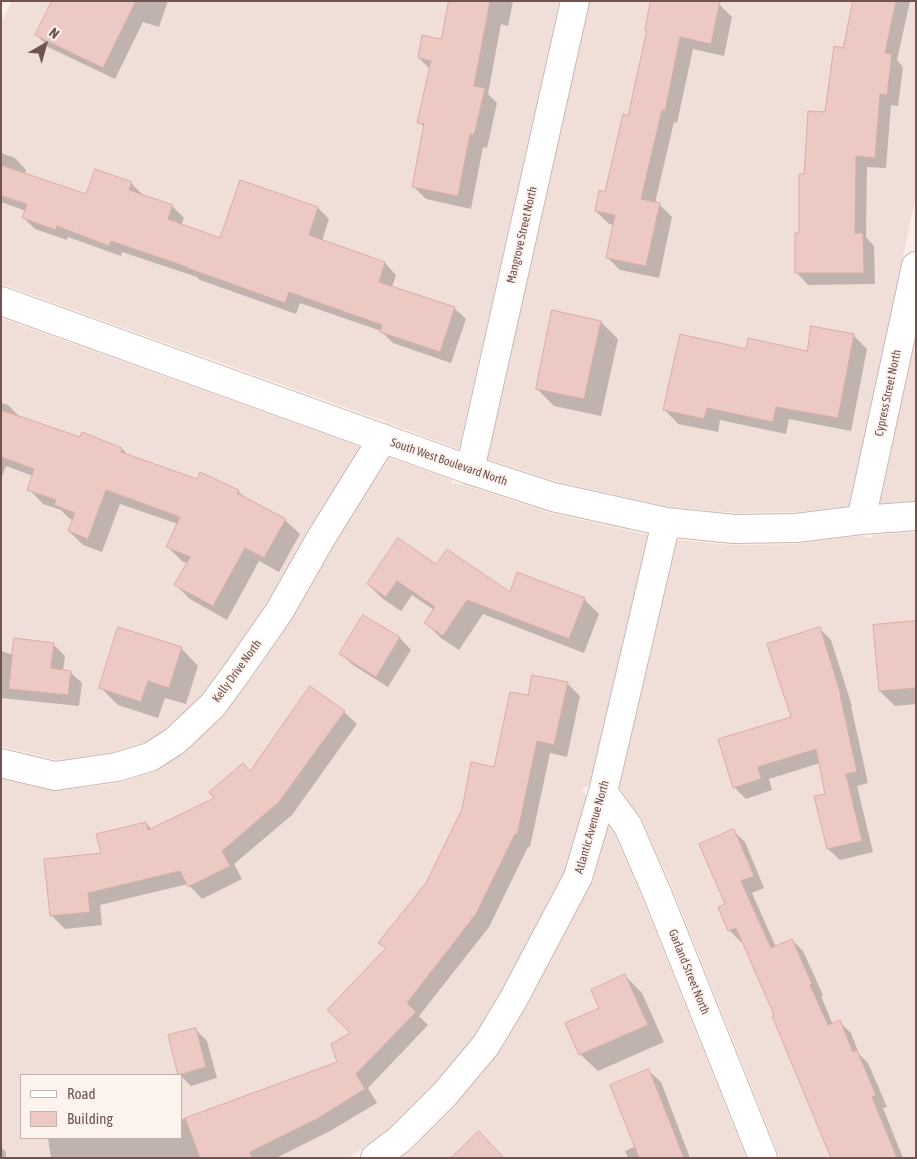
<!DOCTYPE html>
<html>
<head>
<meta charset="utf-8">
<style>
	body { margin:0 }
	#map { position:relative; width:917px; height:1159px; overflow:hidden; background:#faefe8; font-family:"Asap Condensed",sans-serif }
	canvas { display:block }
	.frame { position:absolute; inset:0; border:2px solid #71534f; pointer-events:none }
	.legend { position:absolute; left:20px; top:1074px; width:162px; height:65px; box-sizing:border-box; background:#fdf3ee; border:1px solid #c5b3ae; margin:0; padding:6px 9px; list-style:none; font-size:15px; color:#71534f }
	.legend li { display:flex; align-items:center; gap:10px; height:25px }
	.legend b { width:25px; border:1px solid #c5b3ae }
	.north { position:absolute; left:20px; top:20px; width:50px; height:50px; -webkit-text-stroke:4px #fdf3ee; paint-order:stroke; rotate:38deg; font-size:14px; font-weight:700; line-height:20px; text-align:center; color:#71534f }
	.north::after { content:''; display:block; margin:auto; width:18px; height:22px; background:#71534f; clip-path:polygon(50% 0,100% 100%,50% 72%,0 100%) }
</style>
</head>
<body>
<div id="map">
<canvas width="917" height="1159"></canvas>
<div class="frame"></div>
<ul class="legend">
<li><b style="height:6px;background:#fff"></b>Road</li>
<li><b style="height:14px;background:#ecc9c3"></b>Building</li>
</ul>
<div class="north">N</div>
</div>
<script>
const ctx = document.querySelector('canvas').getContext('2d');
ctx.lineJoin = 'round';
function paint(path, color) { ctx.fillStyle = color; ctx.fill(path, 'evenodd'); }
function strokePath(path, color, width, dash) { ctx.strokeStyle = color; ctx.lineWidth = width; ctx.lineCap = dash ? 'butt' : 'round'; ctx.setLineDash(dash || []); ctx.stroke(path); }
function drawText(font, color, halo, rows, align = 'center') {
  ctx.font = font + ' "Asap Condensed",sans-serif'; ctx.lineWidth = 4; ctx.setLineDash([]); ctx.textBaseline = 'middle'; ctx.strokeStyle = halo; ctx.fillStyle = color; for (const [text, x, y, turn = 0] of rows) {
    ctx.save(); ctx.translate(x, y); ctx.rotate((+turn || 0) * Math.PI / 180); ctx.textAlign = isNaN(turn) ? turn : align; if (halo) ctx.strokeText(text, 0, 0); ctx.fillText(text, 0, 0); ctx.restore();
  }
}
const residential = new Path2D(`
	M12 1H560L459 449 391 424 379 418 378 419 1 284V23Z
	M590 1H916V196L849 506 796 512 736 513 670 507 559 482 487 459Z
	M1 318 361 447 309 531 266 605 228 660 202 696 167 729 145 743 116 752 57 760 1 746Z
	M916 336V501L879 504Z
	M388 457 452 480V483L465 485 547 512 648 535 590 784 582 790 587 796 565 872 501 993 474 1037 434 1084 391 1128 349 1158H1V779L55 791 117 783 153 772 185 751 222 716 253 676 291 620 334 545ZM21 1075H181V1138H21Z
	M916 532V1158H780L671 885 642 819 619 787 677 540 732 545 794 544 859 536 872 538 873 535Z
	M608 826 615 835 643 900 746 1158H399L410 1150 455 1104 496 1054 527 1006 593 879Z`);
const shadow = new Path2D(`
	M68 1H168L159 27 143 22 115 79 48 47 37 35Z
	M450 1H513L508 26 501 24 488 94 497 103 487 148 483 147 471 209 426 199 413 186 425 128 419 122 430 69 419 58 442 40Z
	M855 1H910L897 60 903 67 898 106 891 105 886 168 867 167 866 237 874 246 875 284 808 285 797 273 805 175 826 114 844 49Z
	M719 4 732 17 724 56 693 49 677 123 674 122 655 203 659 204 672 217 659 278 620 270 607 257 614 225 609 224 596 211 606 193 629 117 648 31Z
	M1 153 15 158 26 170 25 174 87 195 96 170 132 184 143 195 172 206 184 218 181 225 221 239 318 208 329 219 322 241 385 263 396 275 392 287 454 308 466 319 451 363 393 343 381 331 300 303 296 314 200 280 197 277 122 252 121 256 68 237 67 240 35 229 24 218 26 211 1 202Z
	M601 322 618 339 601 416 554 406 537 389Z
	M853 335 867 349 851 431 789 419 786 434 720 420 718 432 678 424 665 410 747 350 808 352Z
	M1 403 8 405 20 417 81 438 122 449 130 457 198 481 238 491 246 499 285 520 300 534 279 572 259 561 227 620 190 599 176 585 188 564 182 561 168 547 178 524 120 504 102 552 83 545 69 531 73 520 70 519 61 510 43 504 29 489 33 476 6 466 1 479Z
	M436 566 510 594 584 599 599 614 584 653 483 614 459 650 441 638 426 623 434 610 412 595 401 611 383 599 368 584Z
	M364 616 400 638 411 650 388 687 353 665 341 653Z
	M916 622V704L895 706 880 691Z
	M820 629 831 640 852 706H851L868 783 857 786 873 852 840 860 828 849 827 795 820 763 769 779 772 790 746 799 734 787 792 718Z
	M53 644 65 656 63 671 70 672 82 683 79 706 1 698V651L14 655Z
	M181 648 198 666 186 704 165 698 158 718 118 705 101 688Z
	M567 683 580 696 567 757 550 753 530 847H528L489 927 419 1016 428 1025 368 1088 377 1103 330 1131 276 1158H51L48 1138H181V1120L339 1062 387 949 380 943 427 884 494 768 528 697Z
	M344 712 357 724 292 815 234 864 242 879 202 899 188 884 100 905 102 925 65 929 52 916 45 860 102 854 146 823 152 830 216 798 250 772Z
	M733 831 745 842 764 888 752 893 776 947 792 940 803 951 823 995 821 996 833 1025 839 1022 851 1033 859 1054 868 1063 887 1107 883 1108 903 1158H833L775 1016 743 941 741 942 729 930 726 905Z
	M625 976 642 993 664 1042 598 1071 580 1054 601 1008Z
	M195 1029 207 1041 217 1078 191 1086 179 1074Z
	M649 1071 661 1082 690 1158H628L625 1151 636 1146Z
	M1 1147 6 1152V1158H1Z`);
const building = new Path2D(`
	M52 1H136L103 68 35 35Z
	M449 1H490L474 86 485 88 474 135 470 134 458 196 412 187 424 124 417 123 431 61 418 58 422 35 441 39Z
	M651 1H720L711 44 680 37 665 111 662 110 641 199 660 203 646 266 606 258 615 215 595 211 599 190 605 192 623 114 628 116 647 30H645Z
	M853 1H896L885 53 892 54 887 95 880 94 875 158 856 156 855 233H863L864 273H795V233H799V174H804L808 111 825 112 834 46 843 48Z
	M1 165 86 194 95 169 132 182 129 190 173 205 168 219 220 238 240 180 318 207 309 235 385 262 379 282 455 307 440 352 380 332 382 325 289 292 285 303 187 268V267L111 241 109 246 57 226 56 230 22 218 27 204 1 196Z
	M552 310 601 321 584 399 536 389Z
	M811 326 854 334 838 418 776 407 773 422 707 408 704 419 663 410 680 334 746 349 748 338 807 351Z
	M1 410 80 437 82 432 122 448 121 452 197 479 200 472 239 490 237 493 286 519 264 558 245 548 213 606 174 585 190 557 166 547 180 517 106 490 88 539 68 531 75 513 54 505 56 500 27 490 34 469 1 457Z
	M398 538 436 564 447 549 510 592 517 572 585 598 569 639 467 600 443 636 424 623 435 607 397 581 386 597 367 584Z
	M363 615 400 637 376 677 339 654Z
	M916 621V688L879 691 873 625Z
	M118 627 182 647 169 688 148 681 141 702 99 688Z
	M820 627 841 695H840L857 772 846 774 862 841 827 849 814 796 825 794 816 749 758 767 761 779 733 788 718 739 791 717 767 644Z
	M14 638 54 643 51 668 71 671 68 695 9 689Z
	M532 675 568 682 554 745 537 741 517 835 515 834 476 914 407 1003 416 1012 356 1074 365 1089 317 1119 250 1152 252 1158H200L185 1118 337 1062 331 1044 350 1033 327 1010 386 948 378 943 426 883 462 809 471 762 494 767 510 692 528 695Z
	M310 686 345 711 279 802 222 851 230 866 188 887 180 871 88 893 90 912 50 916 44 859 101 853 96 834 146 822 148 830 214 798 209 792 243 763 250 771Z
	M734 829 754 876 741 881 771 948 792 939 812 984 810 985 828 1025 840 1020 853 1052 857 1050 876 1095 872 1097 897 1158H831L772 1016 774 1015 736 928 728 931 718 907 725 904 699 844Z
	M625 974 648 1025 579 1055 565 1023 599 1008 591 990Z
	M196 1028 206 1067 178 1075 168 1035Z
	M649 1069 684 1158H639L610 1085Z
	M479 1131 504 1158H451Z`);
const minor = new Path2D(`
	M1 301 470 470 553 497 666 522 734 529 796 528 861 520 916 516
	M470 470 575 1
	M861 520 916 266
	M1 763 55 776 117 767 150 757 175 741 213 705 240 668 279 612 321 538 383 438
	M603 792 628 826 657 893 763 1158
	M375 1158 400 1139 445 1094 486 1045 513 1000 578 877 603 792 666 522`);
const streetNames = [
	["Mangrove Street North",522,235,-77],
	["Cypress Street North",888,393,-78],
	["South West Boulevard North",449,462,19],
	["Kelly Drive North",237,671,-54],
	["Atlantic Avenue North",592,827,-74],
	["Garland Street North",689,972,68]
];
paint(residential, '#f0dfd8');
paint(shadow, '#0003');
paint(building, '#ecc9c3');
strokePath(building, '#dcada6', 1);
strokePath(minor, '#ccb7b3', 30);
strokePath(minor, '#fff', 28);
drawText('12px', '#71534f', '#fdf3ee', streetNames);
</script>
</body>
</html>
